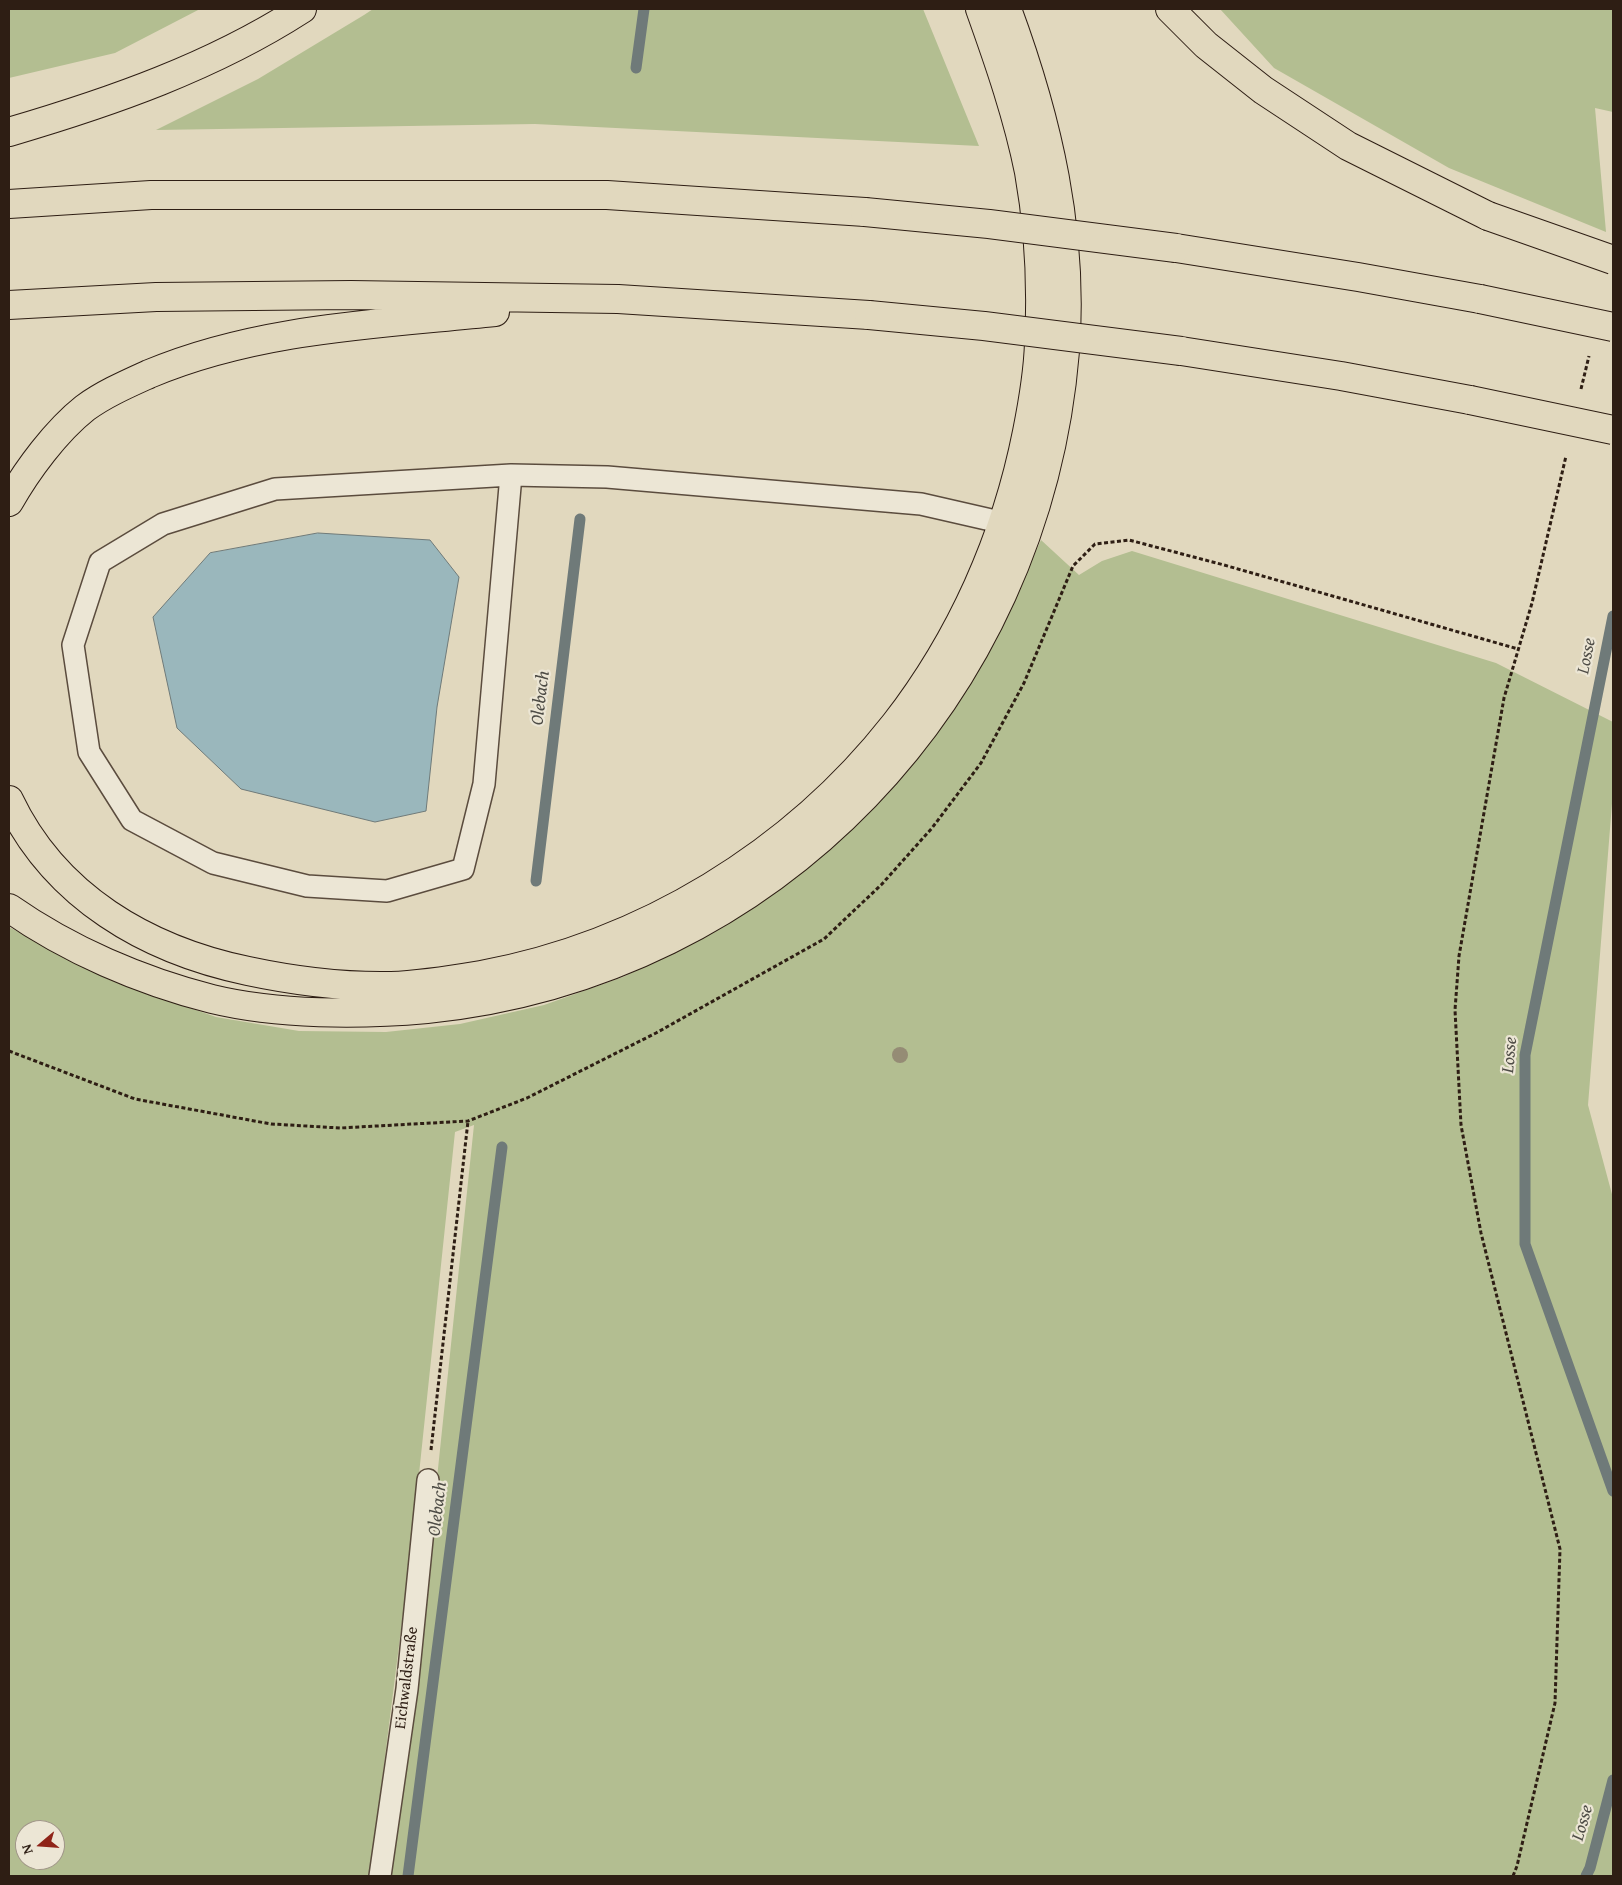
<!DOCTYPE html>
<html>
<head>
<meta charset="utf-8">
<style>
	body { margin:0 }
	#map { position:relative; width:1622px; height:1885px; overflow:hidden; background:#e1d8be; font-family:"Gentium Book Plus",serif }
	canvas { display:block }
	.frame { position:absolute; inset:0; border:10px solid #2e1e14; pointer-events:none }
	.north { position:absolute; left:15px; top:1820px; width:50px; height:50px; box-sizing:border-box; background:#ece6d5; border:1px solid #a09688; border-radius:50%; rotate:252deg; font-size:14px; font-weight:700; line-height:20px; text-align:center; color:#2e1e14 }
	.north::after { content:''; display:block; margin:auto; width:18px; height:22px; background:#8f2418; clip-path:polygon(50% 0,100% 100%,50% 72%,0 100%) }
</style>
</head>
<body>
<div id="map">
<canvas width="1622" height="1885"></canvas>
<div class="frame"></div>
<div class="north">N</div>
</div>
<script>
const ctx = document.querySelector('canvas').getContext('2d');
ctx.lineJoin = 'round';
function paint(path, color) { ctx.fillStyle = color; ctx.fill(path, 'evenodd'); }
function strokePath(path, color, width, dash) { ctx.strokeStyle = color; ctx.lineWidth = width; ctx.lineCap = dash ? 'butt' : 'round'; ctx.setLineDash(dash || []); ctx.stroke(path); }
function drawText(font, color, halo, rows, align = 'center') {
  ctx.font = font + ' "Gentium Book Plus",serif'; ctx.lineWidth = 4.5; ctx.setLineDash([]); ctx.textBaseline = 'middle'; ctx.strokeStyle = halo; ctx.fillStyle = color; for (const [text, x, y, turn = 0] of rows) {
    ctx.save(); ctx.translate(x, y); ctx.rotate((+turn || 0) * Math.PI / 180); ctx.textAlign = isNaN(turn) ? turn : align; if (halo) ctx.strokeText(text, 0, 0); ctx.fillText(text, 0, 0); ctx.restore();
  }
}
const green = new Path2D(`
	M9 9H200L115 53 9 78Z
	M373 9H923L979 146 535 124 156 130 258 79 364 15Z
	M1220 9H1613V112L1595 108 1606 232 1449 168 1274 68Z
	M1041 540 1079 575 1102 561 1132 551 1496 663 1613 722V791L1588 1105 1613 1198V1876H387L415 1688 474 1125 455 1132 411 1550 370 1876H9V927L110 980 216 1017 299 1031 386 1032 460 1024 544 1005 623 977 699 939 794 874 866 812 950 715 994 641ZM25 1830H55V1860H25Z`);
const water = new Path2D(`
	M318 533 430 540 459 577 437 707 426 811 375 822 241 789 177 728 153 617 210 553Z`);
const stream = new Path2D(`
	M636 68 644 9
	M1613 616 1525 1055V1244L1613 1491
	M536 881 580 519
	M408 1876 502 1147
	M1586 1876 1590 1868 1613 1780`);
const path = new Path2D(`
	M1581 389 1589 356
	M9 1051 135 1099 271 1124 340 1128 468 1121 527 1098 656 1033 824 939 882 884 932 828 981 763 1024 683 1073 566 1095 544 1129 540 1224 565 1518 649
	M431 1450 468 1121
	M1513 1876 1517 1866 1555 1703 1560 1549 1481 1233 1461 1125 1455 1010 1459 956 1504 698 1532 603 1566 456`);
const service = new Path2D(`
	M511 475 275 489 163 524 100 562 73 645 89 752 132 820 213 863 307 886 387 891 463 869 484 784 511 475 607 477 921 504 1004 523
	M380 1876 407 1689 428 1480`);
const motorway = new Path2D(`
	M1170 9 1206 45 1263 90 1348 146 1488 216
	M9 132C111 102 212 67 302 9
	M9 204 151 195H607L865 212
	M1176 248 1358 277 1480 299
	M9 305 156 297 351 295 618 299 869 315
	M1181 351 1341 376 1470 400
	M9 502C27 470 56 431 85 408 104 394 127 384 149 374 258 328 379 324 495 312
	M9 800C55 897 147 950 248 971 295 981 344 987 391 986 421 985 451 980 481 975 643 945 793 854 895 724 961 639 1006 538 1027 432 1033 402 1038 372 1039 343 1042 286 1039 228 1029 172 1018 117 999 62 980 9
	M9 908C69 950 141 981 212 999 278 1015 360 1015 427 1009 773 974 1037 696 1065 351 1074 232 1048 120 1007 9`);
const motorwayBridge = new Path2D(`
	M865 212 989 224 1176 248
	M1488 216 1613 260
	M1480 299 1613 327
	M869 315 984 326 1181 351
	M1470 400 1613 430`);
const trees = [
	[900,1055]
];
const streetNames = [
	["Eichwaldstraße",407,1678,-83]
];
const waterNames = [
	["Losse",1587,656,-79],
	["Olebach",541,698,-83],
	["Losse",1510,1055,-85],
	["Olebach",438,1509,-83],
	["Losse",1583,1823,-74]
];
paint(green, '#b3be91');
paint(water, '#9ab7bc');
strokePath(water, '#6f7a79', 1);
strokePath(stream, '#6f7a79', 11);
strokePath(service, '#5b4c3e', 24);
strokePath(motorway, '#2e1e14', 30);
strokePath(path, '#2e1e14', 3, [4, 2.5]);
strokePath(service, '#ece6d5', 21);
strokePath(motorway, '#e1d8be', 28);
strokePath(motorwayBridge, '#2e1e14', 30, []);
strokePath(motorwayBridge, '#e1d8be', 28);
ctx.fillStyle = '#958c75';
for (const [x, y] of trees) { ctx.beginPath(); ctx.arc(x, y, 8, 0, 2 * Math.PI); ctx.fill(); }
drawText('16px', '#2e1e14', '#ece6d5', streetNames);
drawText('italic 18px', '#4e4c46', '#ece6d5', waterNames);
</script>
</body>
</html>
